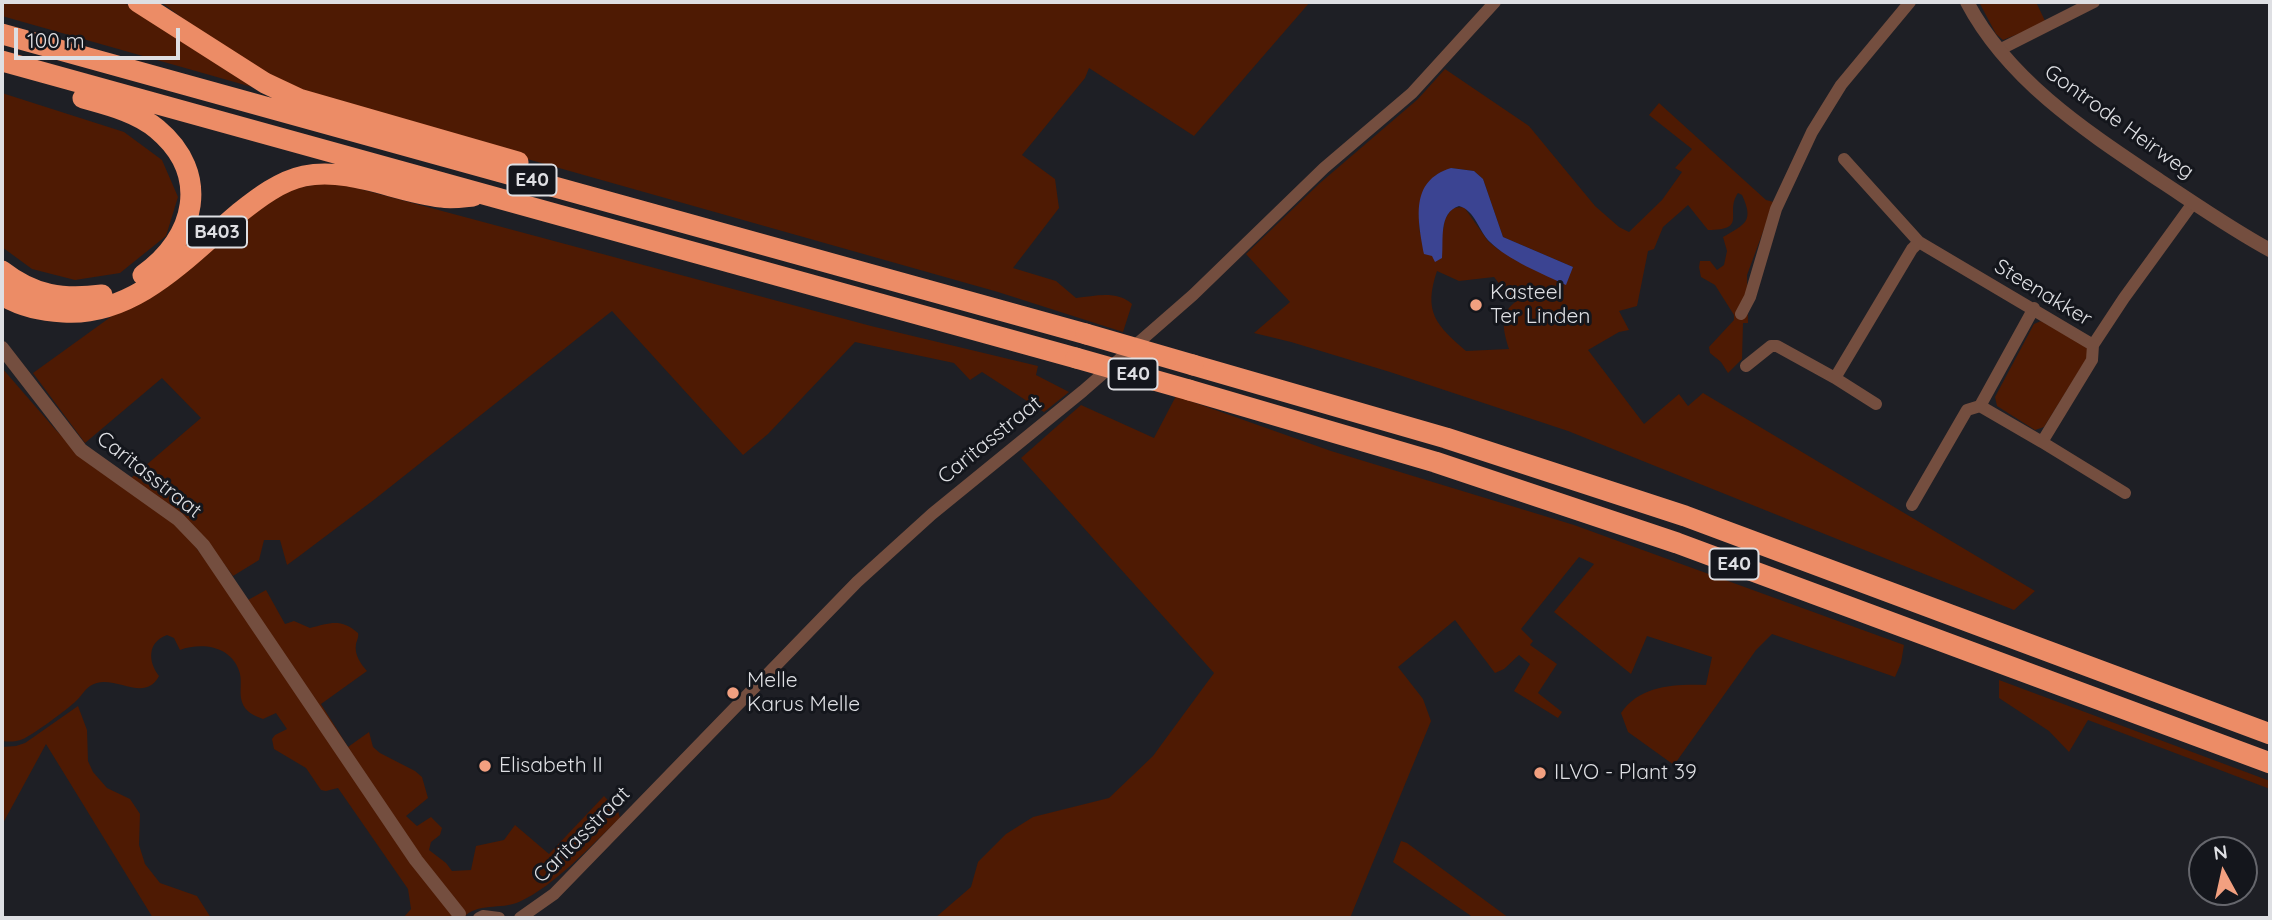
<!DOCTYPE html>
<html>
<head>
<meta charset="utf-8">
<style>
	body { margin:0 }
	#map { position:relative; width:2272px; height:920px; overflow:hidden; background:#1e1f25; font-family:Quicksand,sans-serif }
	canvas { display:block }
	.frame { position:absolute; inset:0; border:4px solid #dedfe3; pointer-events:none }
	.north { position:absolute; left:2188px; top:836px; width:70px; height:70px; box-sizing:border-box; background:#14161c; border:2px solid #65666c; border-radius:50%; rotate:352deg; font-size:19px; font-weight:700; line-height:28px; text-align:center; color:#dedfe3 }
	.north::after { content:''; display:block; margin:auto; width:24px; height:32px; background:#f2a080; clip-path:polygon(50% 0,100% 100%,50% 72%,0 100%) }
	.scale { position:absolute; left:14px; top:28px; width:166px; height:32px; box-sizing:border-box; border:4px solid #dedfe3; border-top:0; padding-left:9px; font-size:21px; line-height:24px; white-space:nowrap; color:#dedfe3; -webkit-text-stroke:5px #14161c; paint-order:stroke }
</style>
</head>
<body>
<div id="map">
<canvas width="2272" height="920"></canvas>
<div class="frame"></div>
<div class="north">N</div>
<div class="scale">100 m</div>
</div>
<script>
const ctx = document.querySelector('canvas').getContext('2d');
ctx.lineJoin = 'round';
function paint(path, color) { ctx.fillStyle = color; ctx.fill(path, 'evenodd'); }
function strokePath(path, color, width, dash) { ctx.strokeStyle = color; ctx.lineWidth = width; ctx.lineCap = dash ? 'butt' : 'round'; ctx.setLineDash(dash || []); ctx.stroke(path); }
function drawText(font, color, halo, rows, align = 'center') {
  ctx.font = font + ' Quicksand,sans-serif'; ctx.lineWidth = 6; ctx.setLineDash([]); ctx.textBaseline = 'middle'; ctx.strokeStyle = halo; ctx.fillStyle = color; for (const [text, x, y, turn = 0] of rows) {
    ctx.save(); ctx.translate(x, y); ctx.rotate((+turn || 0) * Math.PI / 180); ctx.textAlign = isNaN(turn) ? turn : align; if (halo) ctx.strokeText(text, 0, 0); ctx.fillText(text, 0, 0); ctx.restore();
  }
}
const green = new Path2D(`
	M2 2H123L252 87 2 16Z
	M161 2H1310L1194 136 1089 68 1085 78 1022 155 1055 179 1059 208 1013 268 1056 281 1076 298C1095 296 1117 290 1132 304L1123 332 998 292 290 92 251 70Z
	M1979 2H2036L2046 23 2003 40 1996 34Z
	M1445 69 1529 126 1595 206 1619 227 1629 232 1662 200 1682 172 1675 168 1692 149 1649 115 1659 103 1766 200 1774 202 1747 275 1748 323H1743L1742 359 1728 373 1721 362 1710 353 1709 347 1734 320V315L1715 285 1701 277 1699 267 1700 261H1710L1717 270 1724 265 1727 251 1723 237C1746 224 1754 221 1742 195L1738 193C1724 213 1749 230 1708 230L1688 205 1663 227 1654 249 1648 251 1637 306 1619 311 1629 330 1619 332 1588 350 1644 424 1679 394 1688 406 1703 393 2035 591 2014 610 1568 431 1390 372 1291 342 1254 333 1290 302 1246 254 1320 183 1418 99ZM1451 168 1474 171 1483 179 1503 237 1573 267 1566 284 1499 250 1488 241 1464 207 1452 208 1445 219 1443 230 1420 233C1416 195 1424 193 1451 168ZM1437 271 1459 281 1494 277 1508 295 1520 299C1499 311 1502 327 1509 349L1466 351C1436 325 1423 312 1437 271Z
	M2 93 124 132 162 160 178 197 166 236 120 273 75 280 32 269 2 247Z
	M334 182 871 326 1038 366 1036 375 1069 392 1044 412 982 372 970 380 954 363 855 342 768 434 743 455 612 311 375 499 298 557 287 565 280 540H264L259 560 233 576 209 544 131 478 201 418 162 378 85 443 33 373 288 189Z
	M2041 321 2087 347 2089 355 2044 427 2035 430 1997 406 1995 397 2034 324Z
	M2 368 55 429 88 463 170 520 189 538 226 588 248 600 266 590 285 624 294 621 310 628C330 623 341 618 358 633 359 637 357 640 356 644 354 655 361 664 367 671L321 704 348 747 369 732 373 747 380 753 415 771 422 777 428 798 406 816 417 826 431 817 442 828 440 835 431 842 429 850 446 863 452 871 471 870 476 846 504 840 515 825 549 854 604 796 618 811 620 818C590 846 556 885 519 902 501 910 477 902 463 918H403L411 909 408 889 338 788 326 791 321 790 306 768 274 749 272 739 275 735 287 729 276 713 263 719C255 716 245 712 242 702 239 694 242 683 240 674 233 646 202 642 180 650L174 638 167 635C147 642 148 662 159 676 144 705 112 671 90 686 84 690 81 697 76 701 68 709 31 736 23 739 16 742 9 742 2 741V512L4 509 2 507Z
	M1176 396 1331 451 1574 525 1904 645 1901 663 1895 677 1772 634 1756 650 1674 765 1628 732 1621 713C1640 685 1675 684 1706 685L1712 657 1647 636 1631 674 1554 612 1594 564 1579 557 1521 629 1533 641 1530 645 1557 664 1538 693 1562 712 1558 718 1514 691 1530 664 1519 655 1504 669 1495 673 1455 620 1398 667 1423 699 1431 721 1350 918H935L971 887 978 862 1006 834 1033 817 1109 798 1153 756 1214 673 1021 458 1081 405 1154 438Z
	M1999 680 2270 781V789L2088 720 2069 752 2049 731 1999 698Z
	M78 706 87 730 88 761 93 772 107 788 130 799 140 814 139 845 145 864 160 883 197 896 211 918H153L46 744 2 825V747L16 746 25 743Z
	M1401 841 1407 843 1509 918H1474L1393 862Z`);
const water = new Path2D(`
	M1451 168 1474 171 1483 179 1503 237 1573 267 1566 285C1543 274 1508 260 1490 242 1479 232 1475 210 1459 206 1438 213 1444 240 1442 258L1435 262 1432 256 1424 254C1418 220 1409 181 1451 168Z`);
const minor = new Path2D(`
	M1999 50 2094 2
	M1844 159 1919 242 2093 345
	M1741 314 1750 297 1776 209 1812 132 1841 85 1910 2
	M1746 366 1771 346H1777L1835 378 1912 249 1919 242
	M1835 378 1876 404
	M1980 406 2034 308
	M2042 442 2125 493
	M1912 505 1967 410 1980 406 2042 442 2092 360 2093 345 2124 298 2193 203
	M479 918 483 916 499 918
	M520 918 554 894 857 582 932 514 1083 391 1193 295 1324 168 1412 93 1495 2`);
const tertiary = new Path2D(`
	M1967 2C2009 82 2089 133 2162 182 2197 205 2233 230 2270 250
	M2 348 81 450 178 519 203 545 416 860 459 914`);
const motorway = new Path2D(`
	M138 2 265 83 299 99 518 162
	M2 34 1086 334
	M2 61 1076 358
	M83 98C108 105 137 112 157 129 211 174 196 238 143 275
	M2 271C34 296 63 300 102 295
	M2 295C20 306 42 311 63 312 135 317 188 256 239 213 258 198 280 181 304 176 350 167 396 192 441 197 451 199 463 197 473 196
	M1193 365 1446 438 1685 516 2270 734
	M1189 390 1435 462 1677 543 2270 763`);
const motorwayBridge = new Path2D(`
	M1086 334 1193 365
	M1076 358 1189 390`);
const markers = [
	[1476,305,7,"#f2a080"],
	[733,693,7,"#f2a080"],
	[485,766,7,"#f2a080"],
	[1540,773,7,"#f2a080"]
];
const shields = [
	[532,180,49],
	[217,232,60],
	[1133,374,49],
	[1734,564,49]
];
const shieldNames = [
	["E40",532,180],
	["B403",217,232],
	["E40",1133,374],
	["E40",1734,564]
];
const streetNames = [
	["Gontrode Heirweg",2119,122,36],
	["Steenakker",2043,293,31],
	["Caritasstraat",990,440,-39],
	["Caritasstraat",149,475,38],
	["Caritasstraat",582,835,-45]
];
const poiNames = [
	["Kasteel",1490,293],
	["Ter Linden",1490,317],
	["Melle",747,681],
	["Karus Melle",747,705],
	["Elisabeth II",499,766],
	["ILVO - Plant 39",1554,773]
];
paint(green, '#4e1a03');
paint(water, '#3b4492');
strokePath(minor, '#744e3f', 12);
strokePath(tertiary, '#744e3f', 14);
strokePath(motorway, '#ec8c66', 21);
strokePath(motorwayBridge, '#ec8c66', 21);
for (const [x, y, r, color] of markers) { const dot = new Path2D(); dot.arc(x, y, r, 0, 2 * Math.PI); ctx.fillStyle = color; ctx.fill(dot); strokePath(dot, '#14161c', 2.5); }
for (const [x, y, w] of shields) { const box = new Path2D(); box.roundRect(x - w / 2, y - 15.5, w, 31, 5); ctx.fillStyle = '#14161c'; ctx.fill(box); strokePath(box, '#dedfe3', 2); }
drawText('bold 19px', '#dedfe3', null, shieldNames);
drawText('21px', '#dedfe3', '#14161c', streetNames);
drawText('21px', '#dedfe3', '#14161c', poiNames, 'left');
</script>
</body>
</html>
